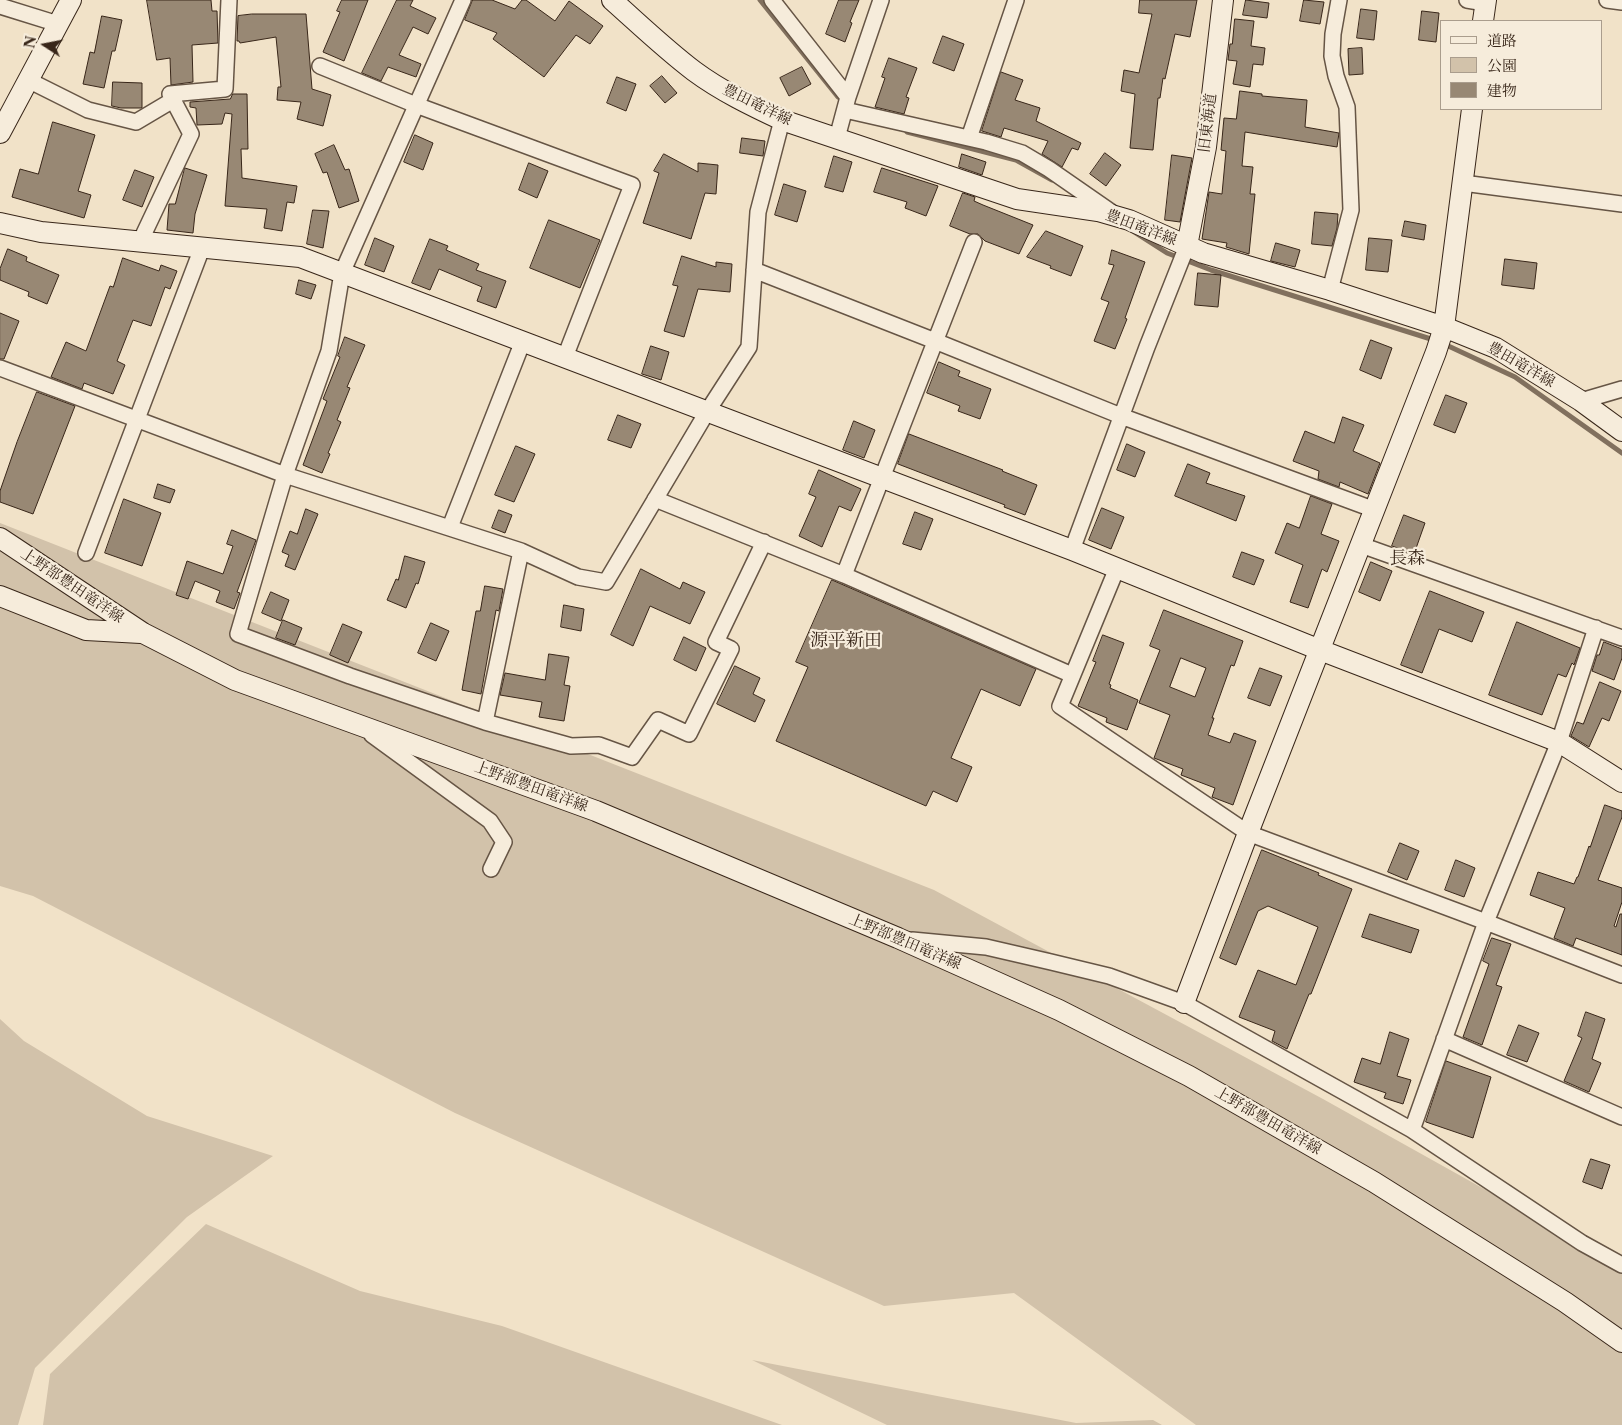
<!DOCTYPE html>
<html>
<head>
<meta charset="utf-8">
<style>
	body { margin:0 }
	#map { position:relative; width:1622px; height:1425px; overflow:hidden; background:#f1e2c8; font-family:"Libre Caslon Text","Noto Serif JP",serif }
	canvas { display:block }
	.legend { position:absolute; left:1440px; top:20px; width:162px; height:90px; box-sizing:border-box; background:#f6ecdb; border:1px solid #aa9d8d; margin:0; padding:6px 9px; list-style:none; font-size:15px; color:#382619 }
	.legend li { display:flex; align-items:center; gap:10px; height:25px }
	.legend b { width:25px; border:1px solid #aa9d8d }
	.north { position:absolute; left:20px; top:20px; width:50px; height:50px; -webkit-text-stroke:4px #f6ecdb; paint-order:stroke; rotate:281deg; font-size:14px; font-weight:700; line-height:20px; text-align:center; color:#382619 }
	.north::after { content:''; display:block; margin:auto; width:18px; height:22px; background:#382619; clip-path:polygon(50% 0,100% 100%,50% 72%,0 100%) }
</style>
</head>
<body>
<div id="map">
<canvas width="1622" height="1425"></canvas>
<ul class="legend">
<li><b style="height:6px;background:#f6ecdb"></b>道路</li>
<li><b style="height:14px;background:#d2c2aa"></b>公園</li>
<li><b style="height:14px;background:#988874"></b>建物</li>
</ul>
<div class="north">N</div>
</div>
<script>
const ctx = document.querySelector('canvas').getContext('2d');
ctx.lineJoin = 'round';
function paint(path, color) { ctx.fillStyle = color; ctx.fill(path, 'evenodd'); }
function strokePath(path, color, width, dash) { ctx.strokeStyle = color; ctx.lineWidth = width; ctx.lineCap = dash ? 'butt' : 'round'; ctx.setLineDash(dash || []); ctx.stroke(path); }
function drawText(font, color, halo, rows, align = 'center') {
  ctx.font = font + ' "Libre Caslon Text","Noto Serif JP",serif'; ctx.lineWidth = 4.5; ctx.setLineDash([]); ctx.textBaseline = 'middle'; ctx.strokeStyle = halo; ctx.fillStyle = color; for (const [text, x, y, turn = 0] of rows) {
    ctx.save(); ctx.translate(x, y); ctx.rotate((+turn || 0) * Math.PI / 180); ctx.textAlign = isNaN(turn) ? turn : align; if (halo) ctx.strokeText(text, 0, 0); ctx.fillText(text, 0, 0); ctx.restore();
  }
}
const green = new Path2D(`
	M0 523 934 890 1323 1099 1622 1266V1425H1196L1014 1293 884 1306 455 1113 33 896 0 886Z
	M0 1019 24 1041 147 1116 273 1156 187 1217 35 1368 18 1425H0Z
	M206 1224 360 1291 502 1326 782 1425H43L50 1374Z
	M752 1360 1076 1423 1153 1420 1162 1425H887Z`);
const stream = new Path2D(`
	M760 0 838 97 844 101
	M907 132 1016 160 1052 180
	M1131 230 1167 253 1211 270 1434 340
	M1444 344 1515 377 1622 453`);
const building = new Path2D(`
	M147 0H211L212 11H217L218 43 192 45 193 82 171 85 170 58 157 60Z
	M342 0H368L344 61 323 52 340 12 337 11Z
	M397 0H413L410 6 436 18 428 34 413 27 399 55 421 64 416 77 388 67 381 81 362 73Z
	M473 0H492L515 9 522 0H526L555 21 569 1 603 26 590 44 576 35 544 77 493 39 497 33 465 20Z
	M839 0H859L850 22 852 23 845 42 826 34Z
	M1140 0H1197L1190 37 1175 34 1165 79 1163 78 1160 98H1158L1153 150 1130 148 1135 94 1121 91 1124 70 1139 73 1152 14 1139 13Z
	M1246 0 1269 3 1267 18 1243 15Z
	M1304 0 1324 2 1320 24 1300 21Z
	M1361 9 1377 11 1374 40 1357 38Z
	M1422 11 1439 13 1436 42 1419 40Z
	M252 14H306L312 89 331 95 323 126 297 119 301 102 277 100 278 87H281L276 37 240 43 239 41H237L238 16Z
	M102 16 122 20 115 51H112L104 88 83 84 90 52 94 53Z
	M1235 19 1254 21 1251 46 1265 48 1263 65 1253 64 1250 87 1233 84 1237 61 1228 60 1230 44H1232Z
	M943 36 964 44 954 71 933 63Z
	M1362 48 1363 74 1349 75 1348 49Z
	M889 58 917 68 906 97 909 98 904 114 875 107 885 78 882 77Z
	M802 67 811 84 789 96 780 78Z
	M1001 72 1023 80 1015 100 1040 108 1036 121 1081 143 1078 150 1072 148 1062 167 1042 154 1048 141 1004 128 1001 137 982 131Z
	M662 76 677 93 665 103 650 86Z
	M617 77 636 84 626 111 607 103Z
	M113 82 142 83V108H121L112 106Z
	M1240 91 1262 94V96L1307 100 1305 127 1339 133 1337 147 1245 132 1242 166 1253 167 1250 194H1255L1249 254 1226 247 1227 243 1202 239 1209 192 1222 194 1226 151 1221 150 1224 118 1236 119Z
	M233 94H247L248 149H241L242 178 297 186 294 203 287 202 282 231 264 228 267 209 225 206 232 114 225 113 222 124 197 125 196 108 190 107V102L230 99Z
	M53 122 95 135 78 191 91 195 84 218 12 197 20 169 38 174Z
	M415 135 433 143 423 170 404 162Z
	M742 138 765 141 763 156 740 153Z
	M334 145 345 170 349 169 359 201 339 208 327 172 323 173 315 154Z
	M1105 153 1121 165 1106 186 1090 174Z
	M664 154 698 172V163L718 165 716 194 705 193 691 239 643 223 659 173 654 171Z
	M962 154 986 162 982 175 959 167Z
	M1172 155 1192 158 1180 222 1165 220Z
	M834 156 852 162 843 192 825 187Z
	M529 163 548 171 537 198 519 190Z
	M185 168 207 175 195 214 193 233 167 230 169 204H175Z
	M882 168 938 186 926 216 905 208 907 202 874 192Z
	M135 170 154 177 142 207 123 200Z
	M784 184 806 191 797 222 775 215Z
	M963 193 975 197 974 201 983 205 1033 225 1019 254 985 241 978 234H970L950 226Z
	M313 210 329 211 323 248 307 244Z
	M1315 212 1338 214 1337 228 1332 246 1312 244Z
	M549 220 600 240 580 288 530 268Z
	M1405 221 1426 225 1424 240 1402 236Z
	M1046 231 1083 246 1071 276 1050 268 1051 266 1027 257Z
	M375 238 394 246 384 272 365 265Z
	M1369 238 1392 240 1388 272 1366 270Z
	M430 239 448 246 446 250 479 264 476 270 506 281 496 308 477 301 482 287 439 269 430 290 412 283Z
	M1276 243 1300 250 1295 267 1271 261Z
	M8 249 27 257 26 261 59 275 47 304 28 296 29 292 0 280V269Z
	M1112 250 1145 262 1125 318 1127 319 1115 349 1094 341 1109 302 1101 299 1114 265 1109 264Z
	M682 256 716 267V262L732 264 730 292 698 289 684 337 664 331 678 286 673 285Z
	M123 258 159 271 161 265 177 271 170 289 165 287 151 326 133 320 117 361 125 365 113 394 84 383 82 389 51 377 66 342 86 351 110 286 113 287Z
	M1505 259 1537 263 1534 289 1502 285Z
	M1198 273 1221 275 1218 307 1195 305Z
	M299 280 316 285 311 299 296 294Z
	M0 313 19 321 4 359H0Z
	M345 337 365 345 347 387 350 388 337 420 341 422 328 453 330 454 322 473 303 465 327 401 323 399 340 357 338 356Z
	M1371 340 1392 348 1381 379 1360 370Z
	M651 346 669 352 661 380 642 374Z
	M939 362 960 371 958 376 991 389 980 419 958 411 960 406 927 393Z
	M37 392 75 406 33 514 0 502V491L17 442Z
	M1446 395 1467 403 1455 433 1434 425Z
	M618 415 641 424 631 448 608 440Z
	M1343 417 1364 425 1353 451 1380 463 1368 494 1340 482 1339 487 1318 479 1319 471 1293 461 1305 431 1334 443Z
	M854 421 875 430 864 458 843 450Z
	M909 434 1003 470 1002 471 1037 485 1025 515 1004 507 1005 505 898 464Z
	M1127 444 1145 452 1135 477 1117 470Z
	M516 446 535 454 514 502 495 495Z
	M1188 464 1210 473 1206 483 1245 496 1236 521 1175 496Z
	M819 470 861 489 851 511 839 506 822 547 799 536 816 497 809 494Z
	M158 484 175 490 170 503 154 498Z
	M1311 496 1332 504 1321 534 1339 541 1327 572 1322 569 1308 608 1290 602 1303 565 1275 553 1287 523 1299 528Z
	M124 499 161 513 142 566 105 553Z
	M1102 508 1124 517 1111 549 1089 540Z
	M306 509 318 514 295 570 285 566 289 555 282 552 290 531 297 534Z
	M499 510 512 515 505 533 492 528Z
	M915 512 933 519 921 550 903 544Z
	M1404 515 1425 523 1414 554 1392 546Z
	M232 530 256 540 237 592 240 593 234 609 216 602 220 591 195 581 188 599 176 595 187 561 223 574 233 546 227 544Z
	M1242 552 1264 560 1254 585 1233 577Z
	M405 556 425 562 418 584 416 583 406 608 387 600 396 579 398 580Z
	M1371 562 1392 571 1380 601 1359 592Z
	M641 569 680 589 683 582 705 592 690 624 650 606 633 646 611 635Z
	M832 580 1036 669 1020 706 981 689 951 758 972 767 957 802 933 791 926 806 776 741 808 667 796 662Z
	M485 586 503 589 499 611 496 610 481 694 462 690 476 611H480Z
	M1430 591 1484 612 1472 642 1439 629 1422 673 1401 665Z
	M271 592 289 600 281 621 262 613Z
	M564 605 584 609 581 631 561 627Z
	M1164 610 1243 641 1234 666 1231 665 1212 718H1214L1208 735 1230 743 1234 733 1256 741 1233 805 1212 797 1215 788 1181 775 1183 769 1154 758 1170 715 1139 703 1160 650 1150 646ZM1181 658 1206 668 1195 697 1170 687Z
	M283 620 302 628 295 645 276 638Z
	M1517 622 1580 648 1574 665 1572 663 1566 677 1558 674 1542 715 1489 695Z
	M431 623 449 631 436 661 418 653Z
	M343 624 362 632 348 663 330 655Z
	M1103 635 1124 643 1109 684 1111 685 1110 688 1138 700 1127 730 1106 722 1107 718 1078 706 1096 662 1093 661Z
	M684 637 706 648 696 671 674 660Z
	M1604 642 1622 649V658L1614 680 1592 671 1597 655H1599Z
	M549 654 569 657 564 685 570 686 564 721 539 717 542 702 500 695 505 673 545 680Z
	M735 666 760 678 753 694 765 700 755 722 717 704Z
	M1260 668 1282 676 1270 706 1248 698Z
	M1600 682 1621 691 1609 721 1602 718 1589 747 1571 736 1577 722 1583 724Z
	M1605 805 1622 811V817L1598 880 1622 888V902L1614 926 1616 927 1620 914H1622V955L1576 938 1573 946 1554 938 1565 908 1530 895 1538 872 1574 884 1577 877H1578L1589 846 1590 847Z
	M1400 843 1419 851 1407 880 1388 872Z
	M1262 850 1319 873 1318 875 1352 889 1311 994H1309L1287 1049 1272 1041 1275 1031 1239 1017 1258 970 1296 985 1318 927 1268 906 1258 911 1236 965 1220 958Z
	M1456 860 1475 868 1464 897 1445 890Z
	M1370 914 1419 930 1411 953 1362 937Z
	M1492 938 1511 944 1496 985 1502 987 1482 1045 1463 1037 1489 964 1483 961Z
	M1586 1012 1605 1019 1592 1059 1601 1063 1589 1092 1564 1081 1582 1038 1578 1036Z
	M1519 1025 1539 1033 1527 1062 1507 1055Z
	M1390 1032 1409 1039 1397 1076 1411 1080 1403 1104 1384 1098 1386 1093 1354 1082 1362 1058 1380 1064Z
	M1446 1061 1491 1077 1473 1138 1426 1122Z
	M1591 1159 1610 1165 1602 1189 1583 1182Z`);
const street = new Path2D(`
	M463 0 342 273 329 351 285 475 238 634 350 676 485 722 571 746 599 745 632 757 658 720 689 734 731 649 716 642 764 542
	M772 0 848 97
	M1467 0 1485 3
	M1607 0 1622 2
	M0 6 58 24
	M320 66 416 105 632 185 565 357
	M28 80 88 110 136 122 173 100
	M845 110 986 142 1022 153 1049 169 1111 212
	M837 138 848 97 881 0
	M969 138 1016 0
	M1463 183 1622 204
	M140 242 191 134 170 94 225 89 229 0
	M754 270 935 341 1121 416 1375 510
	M1330 290 1351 210 1347 107 1336 76 1332 56 1333 34 1339 0
	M0 368 285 475 521 551 578 577 606 582 707 412 749 347 758 212 782 120
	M1581 401 1622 389
	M655 499 844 575 1072 675
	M450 527 523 341
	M1361 545 1622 638
	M1072 550 1147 347 1187 246
	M86 553 202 248
	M1117 568 1060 706 1248 833 1486 922 1622 975
	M844 575 974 242
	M485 722 521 551
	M372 735 490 821 504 842 491 869
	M912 940 986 947 1051 962 1109 976 1184 1003 1412 1130 1582 1243 1622 1265
	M1444 1039 1622 1117
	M1412 1130 1486 922 1559 742 1596 628`);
const secondary = new Path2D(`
	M612 0C639 24 665 49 694 71 721 91 752 106 782 120L1017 199 1098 211 1129 220 1203 253 1330 290 1444 327 1496 348 1581 401 1622 431
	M1483 21 1486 0
	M0 133 71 0
	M0 223 41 232 300 257 1072 550 1320 650 1559 742 1622 782
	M1187 246 1206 147 1223 0
	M0 538 143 633 235 680 596 811 898 938 1059 1010 1189 1076 1374 1182 1565 1302 1622 1342
	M0 596 86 630 141 633
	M1184 1003 1248 833 1436 352 1444 327 1472 109`);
const streetNames = [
	["豊田竜洋線",757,105,26],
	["旧東海道",1208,123,-83],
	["豊田竜洋線",1141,228,21],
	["豊田竜洋線",1521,365,30],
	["上野部豊田竜洋線",72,586,34],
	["上野部豊田竜洋線",531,787,20],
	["上野部豊田竜洋線",905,942,23],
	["上野部豊田竜洋線",1268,1121,30]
];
const quarterNames = [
	["長森",1407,559],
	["源平新田",846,641]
];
paint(green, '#d2c2aa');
strokePath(stream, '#81705e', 5);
paint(building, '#988874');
strokePath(building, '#382619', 1);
strokePath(street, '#665545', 18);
strokePath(secondary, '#382619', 22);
strokePath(street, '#f6ecdb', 15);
strokePath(secondary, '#f6ecdb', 20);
drawText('15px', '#382619', '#f6ecdb', streetNames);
drawText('18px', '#382619', '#f6ecdb', quarterNames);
</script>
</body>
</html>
